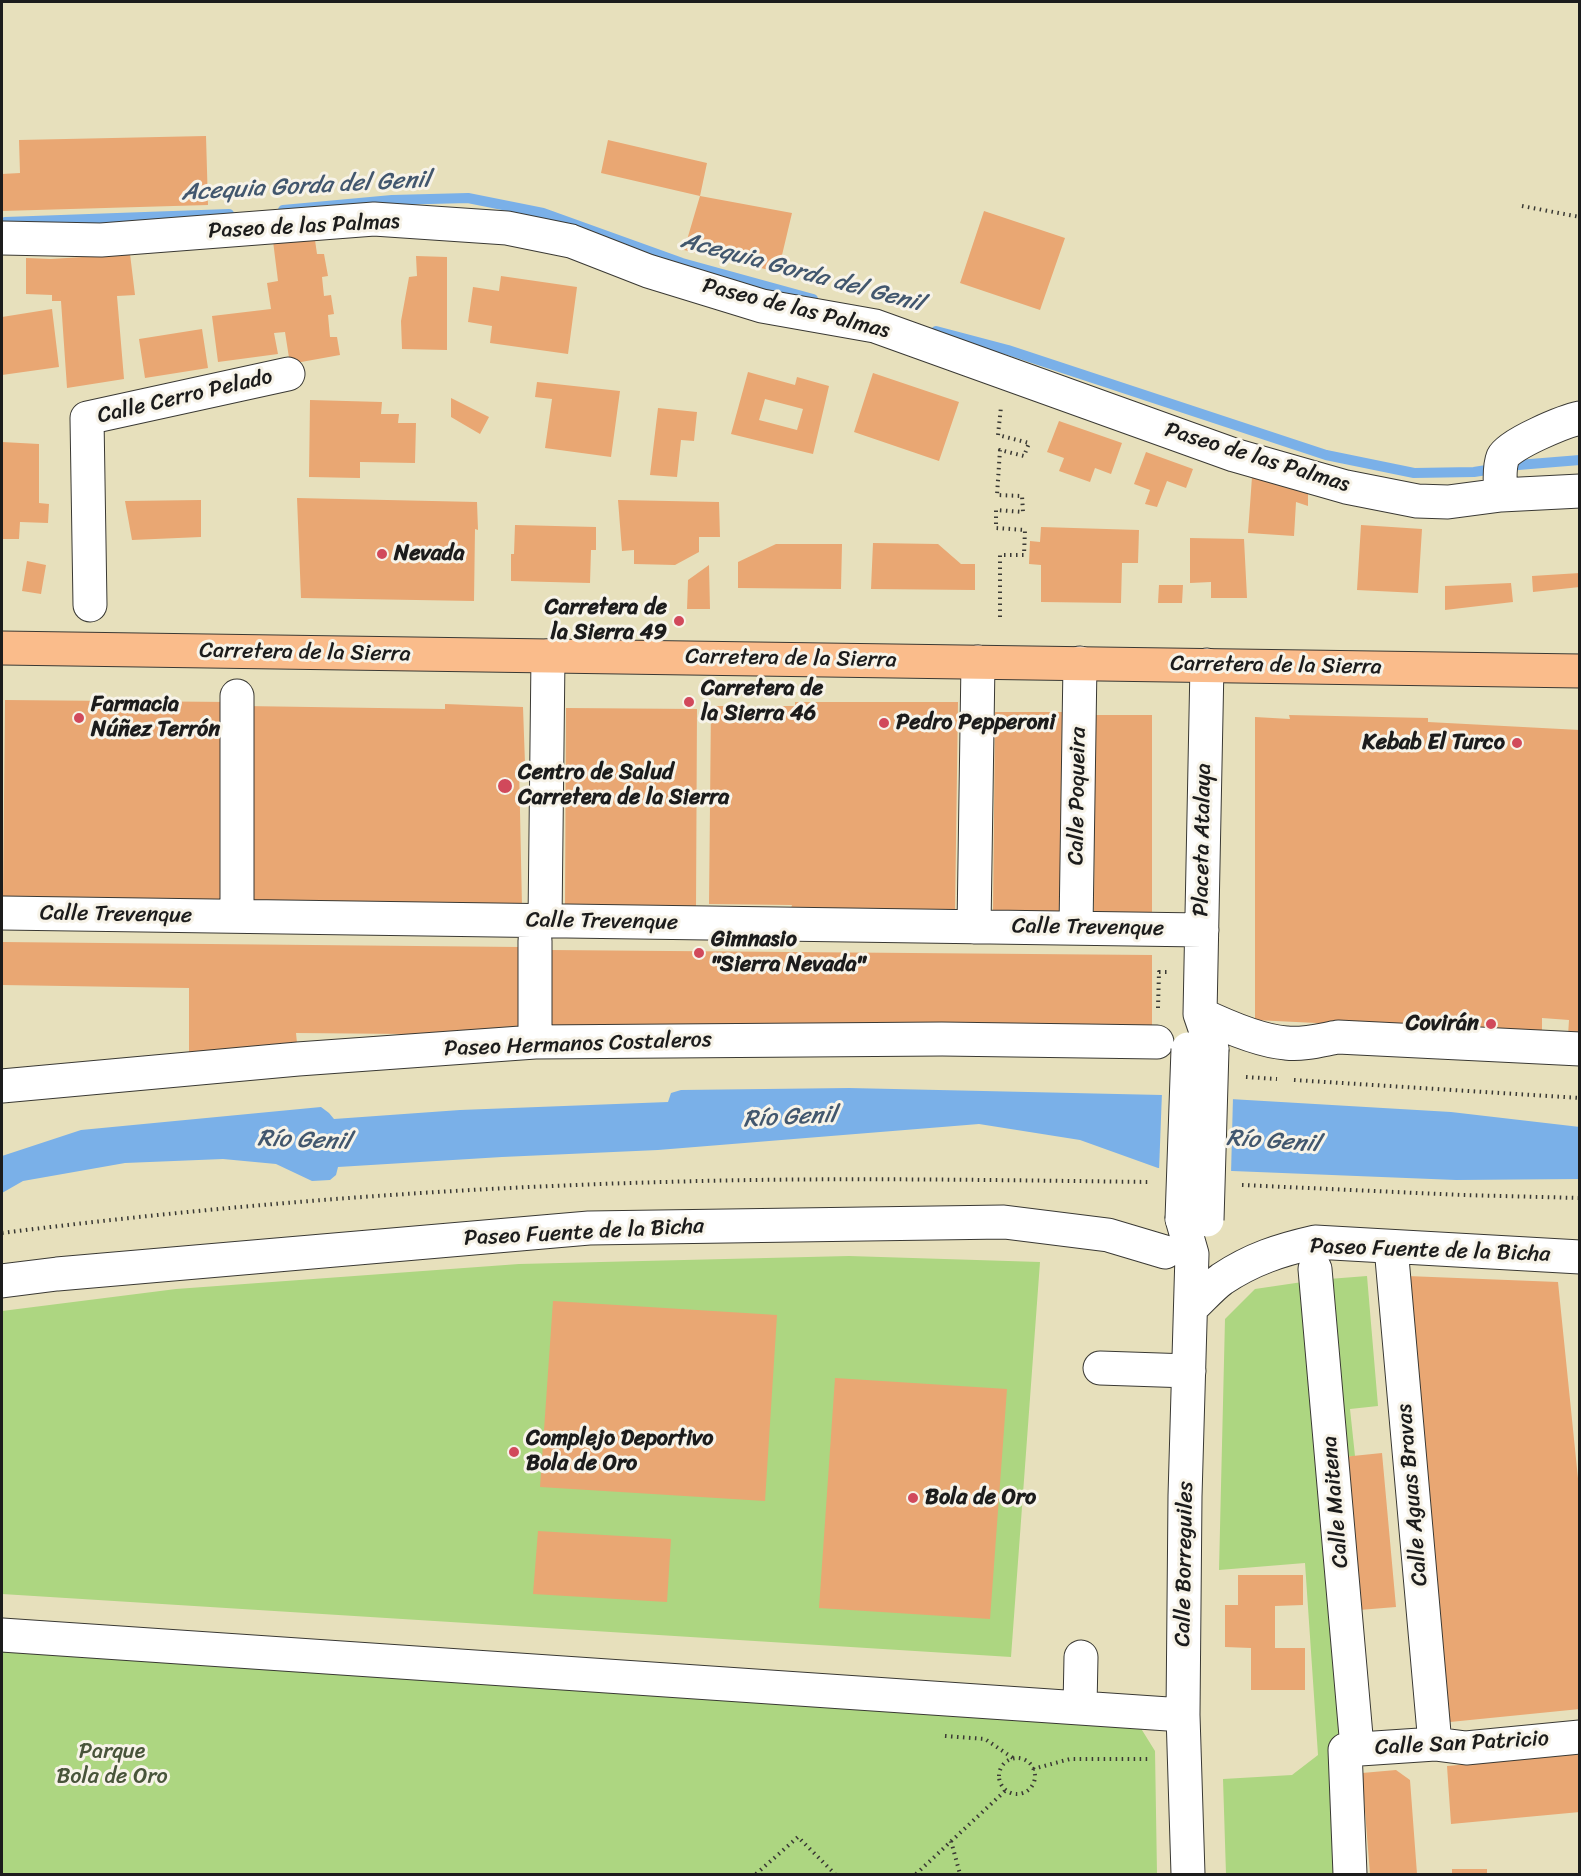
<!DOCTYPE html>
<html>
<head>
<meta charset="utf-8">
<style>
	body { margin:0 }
	#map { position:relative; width:1581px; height:1876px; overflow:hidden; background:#e7e0bc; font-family:Sriracha,sans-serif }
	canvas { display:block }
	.frame { position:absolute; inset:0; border:3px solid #1c1c1c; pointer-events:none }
</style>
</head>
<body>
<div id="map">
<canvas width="1581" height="1876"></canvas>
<div class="frame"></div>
</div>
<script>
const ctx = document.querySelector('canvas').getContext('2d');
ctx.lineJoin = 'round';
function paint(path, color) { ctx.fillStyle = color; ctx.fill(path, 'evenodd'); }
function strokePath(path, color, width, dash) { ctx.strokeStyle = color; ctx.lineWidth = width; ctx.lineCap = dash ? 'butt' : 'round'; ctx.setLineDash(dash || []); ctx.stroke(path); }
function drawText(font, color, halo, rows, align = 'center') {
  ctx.font = font + ' Sriracha,sans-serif'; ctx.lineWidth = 6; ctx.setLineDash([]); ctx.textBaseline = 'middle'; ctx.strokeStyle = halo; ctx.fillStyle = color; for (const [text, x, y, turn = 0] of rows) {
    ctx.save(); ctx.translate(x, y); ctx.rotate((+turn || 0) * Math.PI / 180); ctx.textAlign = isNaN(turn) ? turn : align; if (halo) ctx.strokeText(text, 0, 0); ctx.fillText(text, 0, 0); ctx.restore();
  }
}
const green = new Path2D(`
	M849 1256 1040 1262 1011 1657 2 1594V1311L176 1289 519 1264Z
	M1367 1276 1378 1406 1350 1409 1355 1456 1334 1458 1358 1734 1341 1874H1226L1223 1779 1292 1775 1318 1755 1305 1563 1219 1570 1225 1319 1255 1289 1316 1280Z
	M2 1648 1137 1722 1155 1751 1157 1874H2Z`);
const water = new Path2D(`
	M849 1088 1162 1095 1451 1112 1580 1127 1579 1179 1456 1180 1158 1168 1080 1140 979 1124 658 1150 502 1157 338 1167 336 1175 330 1180 312 1181 276 1164 223 1159 125 1163 23 1181 2 1193V1156L81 1130 321 1107 329 1113 334 1119 460 1110 668 1102 671 1093 681 1090Z`);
const pier = new Path2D(`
	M1162 1092 1233 1097 1231 1174 1159 1171Z`);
const stream = new Path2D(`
	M283 210 392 200 468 198 543 213 682 263 813 299
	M5 222 229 214
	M936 331 1008 350 1326 455 1414 473 1474 472 1518 465 1580 460`);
const building = new Path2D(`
	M206 136 208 205 2 211V174L20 173 19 140Z
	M608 140 707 163 700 196 601 173Z
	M700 196 792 213 778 272 684 250Z
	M984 211 1065 238 1040 310 960 283Z
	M315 240 317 254H324L328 276 322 277 324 296 331 295 334 314 328 315 330 337H337L340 355 290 364 285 332 274 333 278 354 218 362 212 316 271 309 267 283 278 281 273 241Z
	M130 254 135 295 117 296 124 379 67 388 61 301H52V295L26 294V258L51 259Z
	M416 256 447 257V350L402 349 401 321 409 277 417 276Z
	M501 276 577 287 568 354 490 343 492 326 468 322 473 287 499 291Z
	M52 309 59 367 2 375V317Z
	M202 329 208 368 145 378 139 339Z
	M748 372 795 385 797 377 829 386 813 454 731 434ZM765 399 803 409 797 430 759 420Z
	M873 373 959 402 939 461 854 432Z
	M537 382 620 391 611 457 545 448 552 399 535 397Z
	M451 398 489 417 480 434 451 417Z
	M310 400 382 402 381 414H399L398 423H416L415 463 360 462V478L309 477Z
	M658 408 697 412 694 441 681 440 677 477 650 475Z
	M1059 421 1122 443 1111 474 1095 468 1090 482 1059 471 1064 458 1047 452Z
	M2 442 39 444V503L49 504 48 523 20 522 19 539H2Z
	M1146 452 1193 469 1186 488 1167 481 1157 507 1145 504 1150 490 1134 484Z
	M1252 477 1308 491V506L1296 502 1294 536 1248 533Z
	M297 498 477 502 478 530 475 529 474 601 301 598Z
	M201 500V537L132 540 125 501Z
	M618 500 719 502 720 537H699V552L675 565 634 564V550L622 551Z
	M515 525 596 527V550H591L590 583 511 581V554H514Z
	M1361 525 1422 529 1418 593 1357 590Z
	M1041 527 1139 530 1138 563H1122L1121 603 1041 602V565L1029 564 1030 541 1040 542Z
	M1190 538 1244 539 1247 598H1211V582L1190 583Z
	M873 543 938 544 961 564H975V590L871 589Z
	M776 544H842L841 589 738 588V562Z
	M27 561 46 565 41 594 22 591Z
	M709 565 710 609H687L688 580Z
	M1580 573V587L1533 592 1532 576Z
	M1511 583 1513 602 1445 610V586Z
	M1159 585H1183L1182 603H1158Z
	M5 700 229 702 227 902 3 900Z
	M795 702H958L955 913 790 911 792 905 709 904 711 706H795Z
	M445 704 523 707 525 764H519L522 907 245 904 244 706 445 709Z
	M566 708 697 709 696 909H565Z
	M995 712H1062L1060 913H993Z
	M1095 715H1152V916H1094Z
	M1289 715 1428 718V722L1580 730V1036H1568L1569 1020 1542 1018V1034L1255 1020V717L1290 719Z
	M2 942 520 947V1035L296 1033 298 1053 189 1056V988L2 985Z
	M550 950 1152 955V1035L551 1033Z
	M1407 1276 1558 1282 1580 1498V1709L1450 1722Z
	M553 1301 777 1315 765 1501 540 1487Z
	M835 1378 1007 1389 990 1619 819 1608Z
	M1382 1453 1396 1607 1347 1611 1333 1458Z
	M538 1531 671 1539 667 1602 533 1594Z
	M1238 1575H1303V1605L1275 1606V1648H1305V1690H1251V1648L1225 1647V1605H1238Z
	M1580 1754V1812L1451 1824 1447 1766Z
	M1396 1770 1410 1780 1417 1874H1370L1362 1773Z
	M1452 1869H1487V1874H1452Z`);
const path = new Path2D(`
	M1522 206 1580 217
	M1000 617V555H1024L1025 530 996 528V510L1023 512 1022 496 997 495 1000 450 1024 456 1029 443 998 435 1001 407
	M1158 1008 1159 972H1167
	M1246 1077 1277 1079
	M1294 1080 1580 1098
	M1242 1185 1462 1195 1580 1198
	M2 1233C222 1205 442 1188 664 1182 826 1177 988 1180 1150 1182
	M945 1736 985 1739 1013 1758
	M999 1776a18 18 0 1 1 36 0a18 18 0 1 1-36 0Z
	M1033 1769 1070 1759H1151
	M951 1841 960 1874
	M756 1874 798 1837 835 1874
	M916 1874 1005 1791`);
const minor = new Path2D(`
	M2 238 101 240 374 219 507 228 571 241 648 271 762 306 875 326 1234 455 1346 487 1417 501 1448 502 1501 495 1580 491
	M1501 495C1500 484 1499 467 1503 457 1509 444 1565 421 1580 418
	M90 605 87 418 288 374
	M1207 665 1200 1014 1212 1049
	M237 907V696
	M2 913 1202 930
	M545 921 548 656
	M974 927 978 662
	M1076 928 1080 663
	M1200 1014C1223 1025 1260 1041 1286 1043 1303 1045 1321 1040 1338 1037L1580 1049
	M535 1042V941
	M2 1086 298 1059 535 1042 942 1039 1157 1042
	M1182 1219 1192 1254 1185 1496 1183 1715 1188 1874
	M1391 1247 1435 1744
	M1315 1269 1356 1736
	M2 1281 57 1274 589 1228 1004 1222 1108 1235 1165 1252
	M1191 1308C1201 1299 1211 1287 1222 1279 1252 1259 1280 1250 1315 1242L1580 1257
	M1100 1368 1189 1371
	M2 1635 1183 1715
	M1080 1707 1081 1657
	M1350 1874 1345 1750 1435 1744 1466 1748 1580 1737`);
const major = new Path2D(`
	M2 648 1580 671`);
const minorBridge = new Path2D(`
	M1182 1219 1188 1049
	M1207 1220 1212 1049`);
const markers = [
	[382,554,6,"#d1495b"],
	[679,621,6,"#d1495b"],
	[689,702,6,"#d1495b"],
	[79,718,6,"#d1495b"],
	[884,723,6,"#d1495b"],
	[1517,743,6,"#d1495b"],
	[505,786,8,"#d1495b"],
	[699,953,6,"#d1495b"],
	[1491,1024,6,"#d1495b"],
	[514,1452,6,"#d1495b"],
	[913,1498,6,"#d1495b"]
];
const streetNames = [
	["Paseo de las Palmas",304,227,-3],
	["Paseo de las Palmas",796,309,14],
	["Calle Cerro Pelado",185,397,-13],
	["Paseo de las Palmas",1257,458,17],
	["Carretera de la Sierra",305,653,1],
	["Carretera de la Sierra",791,659,1],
	["Carretera de la Sierra",1276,666,1],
	["Calle Poqueira",1078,796,-89],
	["Placeta Atalaya",1203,840,-89],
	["Calle Trevenque",116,915,1],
	["Calle Trevenque",602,922,1],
	["Calle Trevenque",1088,928,1],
	["Paseo Hermanos Costaleros",578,1045,-2],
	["Paseo Fuente de la Bicha",584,1233,-3],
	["Paseo Fuente de la Bicha",1430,1251,2],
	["Calle Aguas Bravas",1413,1495,-95],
	["Calle Maitena",1336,1502,-95],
	["Calle Borreguiles",1185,1564,-89],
	["Calle San Patricio",1462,1744,-3]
];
const poiNames = [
	["Nevada",394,554],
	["Carretera de",667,608,"right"],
	["la Sierra 49",667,633,"right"],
	["Carretera de",701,689],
	["la Sierra 46",701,714],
	["Farmacia",91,705],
	["Núñez Terrón",91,730],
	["Pedro Pepperoni",896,723],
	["Kebab El Turco",1505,743,"right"],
	["Centro de Salud",518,773],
	["Carretera de la Sierra",518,798],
	["Gimnasio",711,940],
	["\"Sierra Nevada\"",711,965],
	["Covirán",1479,1024,"right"],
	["Complejo Deportivo",526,1439],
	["Bola de Oro",526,1464],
	["Bola de Oro",925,1498]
];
const parkNames = [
	["Parque",112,1752],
	["Bola de Oro",112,1777]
];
const waterNames = [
	["Acequia Gorda del Genil",306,187,-3],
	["Acequia Gorda del Genil",802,273,15],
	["Río Genil",790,1118,-3],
	["Río Genil",304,1141,2],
	["Río Genil",1273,1142,4]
];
paint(green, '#add681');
paint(water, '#7ab0e8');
paint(pier, '#e7e0bc');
strokePath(stream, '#7ab0e8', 10);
paint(building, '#e9a773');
strokePath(minor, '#3a3934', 35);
strokePath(major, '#3a3934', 35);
strokePath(path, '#3a3934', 4, [1.5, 4.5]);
strokePath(minor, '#fff', 33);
strokePath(major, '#fabc8b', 33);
strokePath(minorBridge, '#3a3934', 35, []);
strokePath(minorBridge, '#fff', 33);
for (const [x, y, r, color] of markers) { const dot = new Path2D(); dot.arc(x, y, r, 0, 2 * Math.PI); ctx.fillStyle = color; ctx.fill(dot); strokePath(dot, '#f7f3e8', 2); }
drawText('22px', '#1c1c1c', '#f7f3e8', streetNames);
drawText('bold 22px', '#1c1c1c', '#f7f3e8', poiNames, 'left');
drawText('22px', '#48543a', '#f7f3e8', parkNames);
drawText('italic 24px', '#42576e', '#f7f3e8', waterNames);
</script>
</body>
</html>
